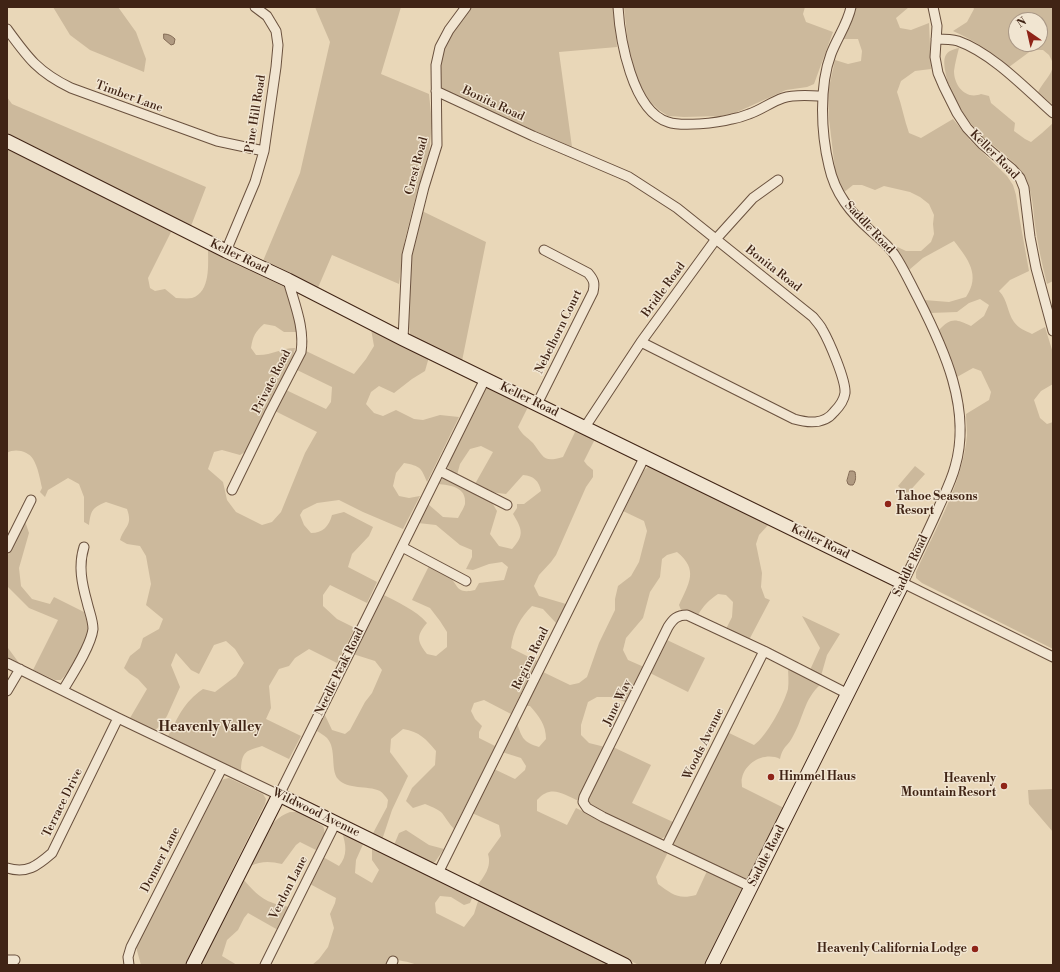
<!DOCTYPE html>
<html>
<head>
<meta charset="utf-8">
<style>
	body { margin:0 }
	#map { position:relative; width:1060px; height:972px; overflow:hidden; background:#e9d7b8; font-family:"Libre Bodoni",serif }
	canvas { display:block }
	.frame { position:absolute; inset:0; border:8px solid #402415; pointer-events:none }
	.north { position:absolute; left:1008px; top:12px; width:40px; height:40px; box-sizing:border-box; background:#f1e5d1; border:1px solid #aa9886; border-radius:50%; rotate:326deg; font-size:11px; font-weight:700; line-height:16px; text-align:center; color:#402415 }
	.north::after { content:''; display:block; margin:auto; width:14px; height:18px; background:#8f2418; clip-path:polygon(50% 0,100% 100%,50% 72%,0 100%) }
</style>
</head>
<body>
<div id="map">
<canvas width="1060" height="972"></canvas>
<div class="frame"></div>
<div class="north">N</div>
</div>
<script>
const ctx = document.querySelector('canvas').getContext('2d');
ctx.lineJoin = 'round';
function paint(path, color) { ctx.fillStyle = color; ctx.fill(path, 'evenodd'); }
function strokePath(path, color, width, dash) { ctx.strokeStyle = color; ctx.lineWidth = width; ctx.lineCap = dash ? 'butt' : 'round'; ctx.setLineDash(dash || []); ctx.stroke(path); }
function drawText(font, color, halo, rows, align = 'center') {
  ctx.font = font + ' "Libre Bodoni",serif'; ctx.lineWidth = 3; ctx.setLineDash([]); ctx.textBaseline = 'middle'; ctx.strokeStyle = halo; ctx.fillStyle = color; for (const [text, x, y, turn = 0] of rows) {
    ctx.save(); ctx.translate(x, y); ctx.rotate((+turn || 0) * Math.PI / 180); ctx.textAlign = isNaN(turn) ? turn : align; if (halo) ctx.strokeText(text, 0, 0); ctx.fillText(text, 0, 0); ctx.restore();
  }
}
const green = new Path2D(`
	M53 7H118L136 32 146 59 144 72 90 50 70 35Z
	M315 7H401L381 74 429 94 432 123 429 153 416 196 405 239 399 284 332 255 317 290 263 261 300 173 330 42Z
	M471 7H613L617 47 559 52 572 147 450 94C447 92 442 90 440 86 439 84 440 79 440 77 439 49 455 28 471 7Z
	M624 7H805L803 14 806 22 833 32 814 84 807 87 786 90 735 113 720 116 684 117 668 116 659 110 645 97 637 80 628 45Z
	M856 7H909L896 18 900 28 911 30 929 23 931 69 915 71 901 81 897 92C902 106 904 119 909 133L921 138 953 119 970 140 1007 176 1013 185 1016 195 1020 221 1029 271 1010 280 999 291C1008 300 1007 312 1014 322 1018 328 1026 331 1032 334L1045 327 1053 353V384L1041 391 1034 400 1040 418 1047 424 1053 422V649L922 583 916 578V572C935 530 963 482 967 435 967 428 966 421 966 414L989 400 991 392 981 371 973 368 957 377 939 330C951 317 956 319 971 326L984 316 989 305 980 299 969 303 957 312 930 313 924 300 949 302 966 297C981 275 968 259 954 241L923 258 909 270 891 244 906 251H921L931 242 934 234 933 224 934 215 929 204 920 197 910 192 884 186 875 190 862 185H853L843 193 836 178 829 119 828 92 835 60 848 64 861 61 862 51 858 39H843Z
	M973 7H1053V63L1049 55 1043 50H1032L1009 67C992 51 973 40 953 31L967 22 974 9ZM1016 20H1040V44H1016Z
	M959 48C957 56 955 63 954 71 954 86 966 100 981 94L989 96 991 103 1015 123 1014 131 1025 139 1031 142 1042 133 1053 123V281L1047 284C1042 265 1038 245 1035 225 1033 210 1033 194 1026 180 1018 163 1002 153 988 141 968 124 949 96 945 70 943 56 945 51 959 48Z
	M1053 66V105L1038 92C1043 82 1051 76 1053 66Z
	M7 97 12 104 206 187 191 226 7 134Z
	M7 149 172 230 148 278 150 288 155 291 165 289 176 298C181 298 187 299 192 298 211 292 208 264 208 248L287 287 298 325 296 332H284L275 326 264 324C255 332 253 336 251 348L256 355C271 356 281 348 295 348L293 358 245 452 240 455 222 450 214 452 208 469 223 482 227 500 236 512 262 525 272 522 281 512 305 453 317 432 275 411 286 390 326 409 331 402 332 387 297 370 306 351 354 374 366 359 374 346 371 329 429 357 425 371 412 379 394 393 379 386 371 392 366 404 374 413 383 416 396 410 414 419 423 420 440 415 459 417 427 482C421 467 420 466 404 463L396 473 393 486 399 496 409 498 420 496 403 529 363 512 339 500 317 503 303 510 300 515 304 525 311 533C323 533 329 526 332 515L344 512 373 527 369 536 352 554 348 567 377 582 367 603 330 585 323 595V606L337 619 355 628 337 663 309 649 295 658 289 666 279 669 269 686 271 708 266 719 301 736 289 759 262 746C246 751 242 751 241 769L246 775 168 736C179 716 183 703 203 689L215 692 236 676 244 663 235 649 226 641 214 645 199 674 191 670 176 653 171 665 180 687 167 716 161 725 155 730 130 718 147 689 138 679 129 673 124 668 130 656 140 648 143 638 159 629 163 619 146 605 151 584 146 556 140 546 127 544 120 540C125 525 133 526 127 509L106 502C92 508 91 510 89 525L84 522V497L79 484 68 478 48 490 45 497 40 492 42 488C40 479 38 467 33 459 28 451 15 448 7 453Z
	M422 211 486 242 462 361 415 339 410 334 409 328 408 285 409 260Z
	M487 388H491L528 407 518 427C523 436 526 436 533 443 544 457 543 463 563 457L576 430 595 439 584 461 587 465 593 470V477L586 487 556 555 551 562 539 575 534 586 539 596 566 604 556 623 543 609 532 606C520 618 513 631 511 648L537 661 511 714 484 700 474 703 471 711 475 719 482 726 479 732V738L495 746 454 829C449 824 446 818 442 813 438 809 430 806 425 804L413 808 406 801 412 788 435 765 436 751C426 739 420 732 403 729L391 739 390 752 408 776 392 810 382 840 372 835 387 807 388 800C386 797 383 793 380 791 367 785 348 790 338 779 330 770 337 749 327 738 324 735 320 733 317 731L324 713 332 730 345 734 350 730 365 702 372 693 382 670 375 661 353 654 382 594C397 602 416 610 427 623 416 636 417 641 427 654L436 656 447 647V632L440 621 430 608 412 600 429 566C435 569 441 572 447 575 459 583 454 595 475 590L479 583 504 580 508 567 502 562 489 564 473 570 466 569 472 557V550L460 545 436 525 418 523 428 504 443 517 458 518C460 514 464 508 465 504 467 487 450 485 438 484L443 478 491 501 497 511 490 534 499 546 512 549C525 535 522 529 513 514L517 508V504H524L541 491C539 481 534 476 523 475L506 494 490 492 475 484 493 452 481 446 470 449 460 464 457 475 452 472 448 468V464L484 391Z
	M915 466 925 474 907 494 898 486Z
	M648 467H653L769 524 759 535 756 544 762 573 761 587 765 598 770 600 749 640 726 629 732 617 733 602 726 595 718 594C710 599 703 606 698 615L689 610H681L679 605C689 583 699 570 677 552L667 555 662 559 660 577 650 592 643 618 626 638 623 650 628 660 644 667 627 703 613 697H597L588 702 581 725V735L589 743 605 747 579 801C563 794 551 784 537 800V811L567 825 576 808 668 852 656 877 658 884C672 894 678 900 696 895L707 871 739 886 742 889V894L708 965H639L476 887C484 877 492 867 488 854L501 836 499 825 472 813 494 769 515 779 525 770 526 766 521 758 502 752 517 723C522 738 523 742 539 747L546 739C546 725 539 716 530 706H525L543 672 570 685 579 683 587 677 599 643 615 610V599L618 586 631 576 639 562 647 531 644 521 623 511 644 470Z
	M25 521 29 533 19 568 21 586 32 599 50 604 54 597 84 612C86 619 89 626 88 634 86 645 69 672 61 680H55L33 670 58 620 29 608 7 586V557Z
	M802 616 840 634 827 655 821 676 810 670 820 648Z
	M667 640 705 658 688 692 650 673Z
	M7 646 8 648 19 663 7 657Z
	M788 666 821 684C803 700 804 718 792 738 787 747 783 746 780 759 766 752 746 761 742 778 741 780 742 784 742 787L786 809 748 879 744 880 673 846 671 842 727 732 754 745C767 736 784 704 788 689 789 681 788 674 788 666Z
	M613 747 651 765 632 803 673 822 666 836 661 839 656 838 595 809C589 805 587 802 589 795Z
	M229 778 263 794 266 799 265 804 185 965H141L136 947 220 782 224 779Z
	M1053 789V832L1029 804 1028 790Z
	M290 812H298L323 826C327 835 322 842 318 851L300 842 296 845 282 864C270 861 261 861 250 866 260 845 267 820 290 812Z
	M406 830 429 845 444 849 435 862 431 863 394 845 399 833Z
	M342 832 364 842 356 860 355 873 372 883 379 870 372 860V846L473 896 470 903 464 905 451 897 440 896 435 903 436 913 464 927 474 914 479 898 613 965H417C408 961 399 961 390 958L386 965H312L319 959 328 947 334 928 330 914 335 903 336 898 310 884 323 857 339 866C348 855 346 845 342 832Z
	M243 879C259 897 265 903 290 907L278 930 248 913 244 918 238 930 227 940 222 956 237 965H200Z`);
const water = new Path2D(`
	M164 34C169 34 172 36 175 39L174 44 171 45 164 39Z
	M850 471H853L855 472C856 477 856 481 853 485H850L848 484 847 481Z`);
const street = new Path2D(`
	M618 7C620 39 632 111 668 122 682 127 717 123 732 119 738 118 744 116 749 114 761 110 771 102 783 98 795 94 809 96 822 96
	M851 7C848 23 837 38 831 54 819 86 821 133 829 166 835 194 851 213 871 231 879 238 888 245 894 254 903 267 910 283 918 298 944 349 972 409 955 467 951 482 944 495 938 509 927 534 915 558 903 583L1053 657
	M933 7 937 26 935 57 938 73 944 87 957 113 967 128 982 144 1012 169 1020 178 1024 188 1030 237 1036 268 1053 331
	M7 29C28 58 38 72 71 88L217 141 264 151
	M936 39C943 39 951 39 958 41 992 53 1026 89 1053 113
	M436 91 533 136 629 177 677 208 813 317C816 321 820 325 822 329 829 341 846 380 845 393 844 400 839 407 834 412 824 425 808 423 794 419L641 342
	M226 251 255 182 264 151 276 67 278 45 276 31 267 16 255 7
	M403 339 407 255 424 187 437 145 436 65 440 47 449 30 466 7
	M537 404 593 292C595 283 594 280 588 273L544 250
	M585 427 641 342 716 239 753 198 778 180
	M440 471 507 505
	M232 490 270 412 301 352C305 328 294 303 288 280
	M402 547 466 581
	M7 548 31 500
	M7 663 118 718 279 795 485 379
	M63 690C72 675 91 646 93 629 93 620 89 611 87 602 82 584 78 566 84 547
	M7 691 20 669
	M666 847 764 651
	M7 868C27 874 37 866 52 853L118 718
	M438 873 645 456
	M751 887 603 817 587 808 583 802 584 797 668 627C673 619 677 615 687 615L764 651 848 694
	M7 960H15
	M129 965 128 957 131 947 222 768
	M265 965 336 822
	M391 965 393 961`);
const secondary = new Path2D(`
	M7 141 226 251 288 280 403 339 903 583 712 965
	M193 965 279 795 625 965`);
const markers = [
	[888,504,4,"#8f2418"],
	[771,777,4,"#8f2418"],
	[1004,786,4,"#8f2418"],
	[975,949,4,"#8f2418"]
];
const streetNames = [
	["Timber Lane",129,97,20],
	["Bonita Road",493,104,25],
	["Pine Hill Road",256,114,-81],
	["Keller Road",994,155,45],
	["Crest Road",417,166,-75],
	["Saddle Road",869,228,47],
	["Keller Road",239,257,26],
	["Bonita Road",773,269,38],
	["Bridle Road",664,290,-54],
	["Nebelhorn Court",559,332,-64],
	["Private Road",272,382,-63],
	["Keller Road",529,400,26],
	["Keller Road",820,542,26],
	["Saddle Road",911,566,-65],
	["Regina Road",531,659,-64],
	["Needle Peak Road",340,672,-64],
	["June Way",618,703,-64],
	["Woods Avenue",704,744,-64],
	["Terrace Drive",63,803,-64],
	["Wildwood Avenue",316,813,26],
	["Saddle Road",767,856,-63],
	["Donner Lane",161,860,-63],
	["Verdon Lane",289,888,-63]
];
const poiNames = [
	["Tahoe Seasons",896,497],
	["Resort",896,511],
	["Himmel Haus",779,777],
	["Heavenly",996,779,"right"],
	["Mountain Resort",996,793,"right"],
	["Heavenly California Lodge",967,949,"right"]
];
const quarterNames = [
	["Heavenly Valley",210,728]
];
paint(green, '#ccb99c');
paint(water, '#b09a81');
strokePath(water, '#836b56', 1);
strokePath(street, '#6a513e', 11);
strokePath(secondary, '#402415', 15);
strokePath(street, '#f1e5d1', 9);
strokePath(secondary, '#f1e5d1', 13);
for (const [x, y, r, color] of markers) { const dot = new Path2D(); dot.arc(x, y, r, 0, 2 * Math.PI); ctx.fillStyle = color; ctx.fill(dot); strokePath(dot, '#f1e5d1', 1.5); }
drawText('12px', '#402415', '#f1e5d1', streetNames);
drawText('bold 12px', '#402415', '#f1e5d1', poiNames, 'left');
drawText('bold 14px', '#402415', '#f1e5d1', quarterNames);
</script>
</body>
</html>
